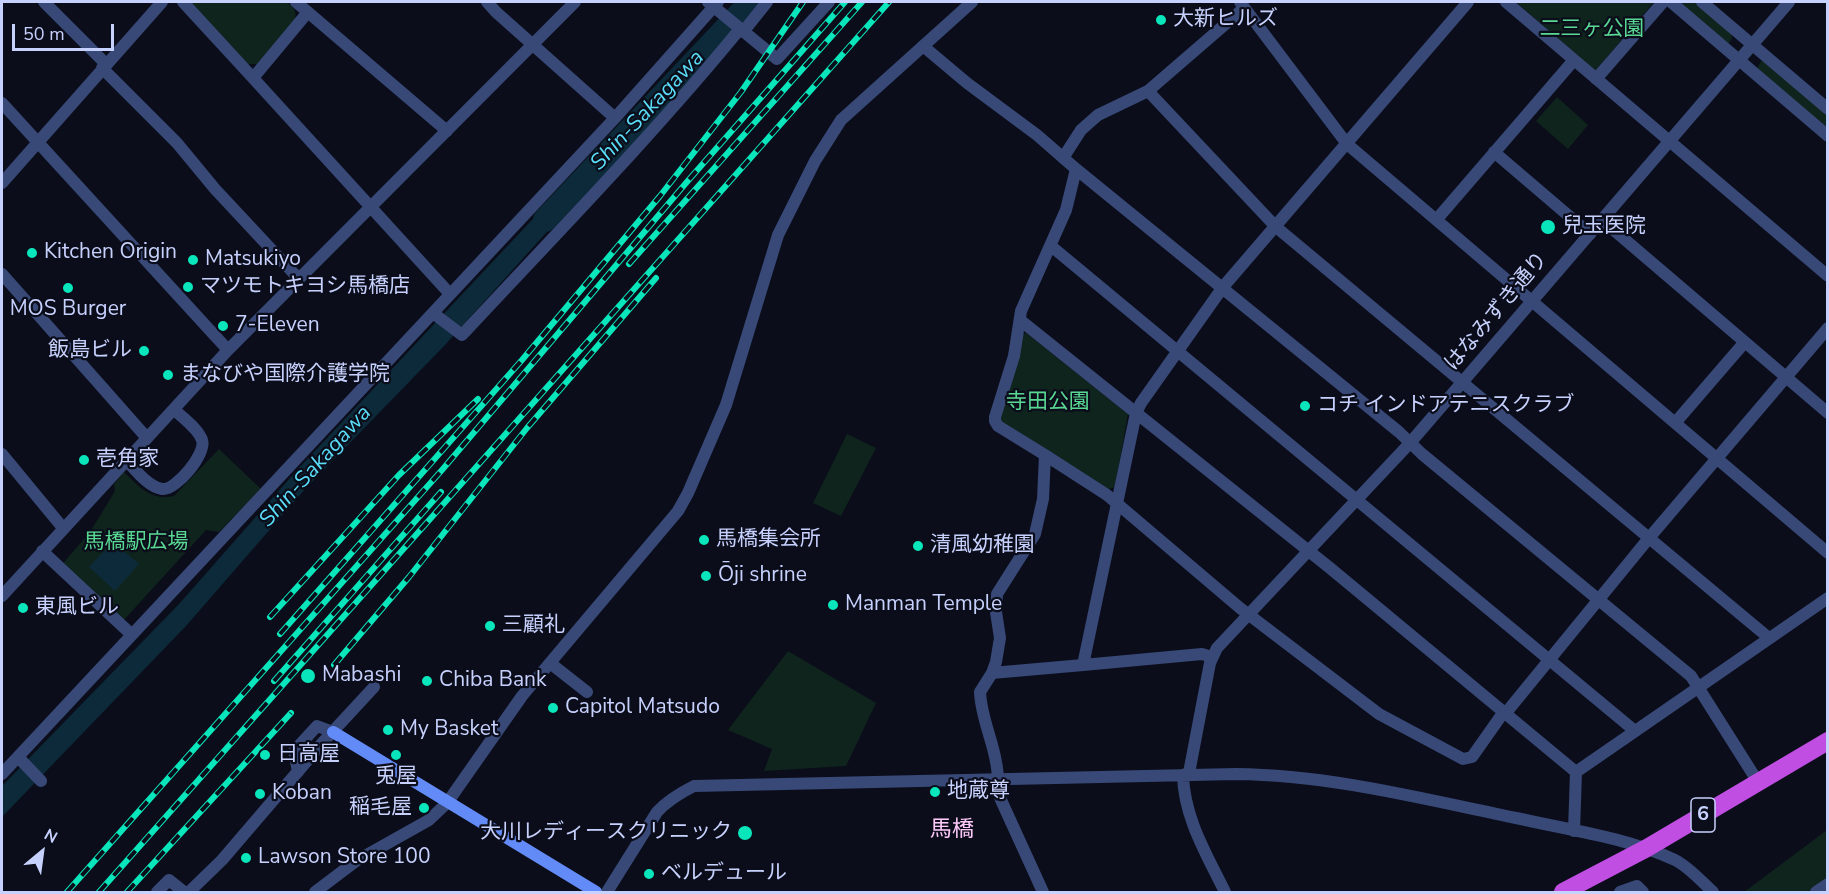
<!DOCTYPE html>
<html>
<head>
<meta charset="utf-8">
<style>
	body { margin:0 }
	#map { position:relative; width:1829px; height:894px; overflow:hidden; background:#0b0d1a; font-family:"Nunito Sans",sans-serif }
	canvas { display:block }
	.frame { position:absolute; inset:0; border:3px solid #c7d1fd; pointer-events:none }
	.north { position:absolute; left:12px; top:822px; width:60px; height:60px; -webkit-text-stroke:4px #0b0d1a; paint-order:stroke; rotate:29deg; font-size:16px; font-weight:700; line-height:24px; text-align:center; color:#c7d1fd }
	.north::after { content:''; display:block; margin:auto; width:21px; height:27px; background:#c7d1fd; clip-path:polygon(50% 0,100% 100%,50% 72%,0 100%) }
	.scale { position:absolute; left:12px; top:24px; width:102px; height:27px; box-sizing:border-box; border:3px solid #c7d1fd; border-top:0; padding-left:8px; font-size:18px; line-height:21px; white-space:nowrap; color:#c7d1fd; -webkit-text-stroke:4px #0b0d1a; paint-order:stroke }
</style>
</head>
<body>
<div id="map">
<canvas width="1829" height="894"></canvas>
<div class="frame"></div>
<div class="north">N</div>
<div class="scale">50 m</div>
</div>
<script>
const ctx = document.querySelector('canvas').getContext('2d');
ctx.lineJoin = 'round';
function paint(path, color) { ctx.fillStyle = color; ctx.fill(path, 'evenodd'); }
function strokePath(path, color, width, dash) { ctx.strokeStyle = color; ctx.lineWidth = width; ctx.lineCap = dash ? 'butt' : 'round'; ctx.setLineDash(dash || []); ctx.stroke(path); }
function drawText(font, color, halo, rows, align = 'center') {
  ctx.font = font + ' "Nunito Sans","Noto Sans JP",sans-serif'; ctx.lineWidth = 4.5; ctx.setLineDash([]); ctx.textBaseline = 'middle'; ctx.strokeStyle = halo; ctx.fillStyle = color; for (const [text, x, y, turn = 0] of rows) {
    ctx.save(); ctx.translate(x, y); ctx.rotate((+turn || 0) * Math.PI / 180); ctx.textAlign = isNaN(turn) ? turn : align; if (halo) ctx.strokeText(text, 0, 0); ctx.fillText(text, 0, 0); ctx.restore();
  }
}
const green = new Path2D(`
	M190 2H287C294 8 297 10 295 20L257 64H247Z
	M1516 2H1654L1595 71Z
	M1676 2H1695L1731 33 1732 39 1729 43H1725Z
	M1761 61H1766L1827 113V131L1757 69Z
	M1557 97 1588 125 1568 149 1536 121Z
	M1026 333 1128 414 1115 487 1106 490 1003 423 999 418 1021 335Z
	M847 434 876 448 841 516 813 503Z
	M219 449 261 489 219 532 206 530 122 622 64 568V562L90 532 115 491 114 484 124 472C139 487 151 501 174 496Z
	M788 651 876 703 846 766 764 771 772 749 728 730Z
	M1827 830V878L1808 892H1744Z`);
const water = new Path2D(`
	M561 189 572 204 445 345 306 488 186 626 2 817V786L179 604 298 469Z
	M113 542 139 564 115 591 89 567Z`);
const river = new Path2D(`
	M545 220 751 2`);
const minor = new Path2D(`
	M44 2 106 64
	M183 2 253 78 308 12
	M296 2 447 131
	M487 2 496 12 615 118
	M708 2 777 59 829 2
	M1240 2 1347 144 1828 553
	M1506 2 1828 276
	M1244 8 1148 91 1276 227 1769 638
	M743 32 767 2
	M923 46 967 83 1037 135 1076 169 1066 210 1021 311 1014 356 995 417V421L998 426 1045 455 1043 499 1035 534 997 594 996 612 1000 638 996 662 992 673 980 692C981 717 992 738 996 762 999 775 997 787 1001 800L1043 892
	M102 68 177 143 215 189 299 279
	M253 78 450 294
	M1596 79 1663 2
	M2 103 228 350
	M1494 152 1590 234
	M1063 158 1081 130 1098 115 1148 91
	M1076 169 1399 432 1422 454 1691 676 1758 782
	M2 183 162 2
	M1437 219 1574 60
	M1602 220 1828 413
	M1051 246 1635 731
	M433 313 462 335C556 234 652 136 739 30
	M1020 320 1330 568 1576 772 1574 831
	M1675 423 1744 343
	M2 454 63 528
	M1045 455 1107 495 1240 608 1379 714 1463 759 1472 757 1503 713
	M126 460C135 469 148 487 162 489 176 491 207 453 202 440 198 428 182 418 174 409
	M42 551 132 635
	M2 596 228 350 575 2
	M1212 657 1202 654 1083 665 1136 413 1141 403 1223 287 1468 2
	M550 663 587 692
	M992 673 1083 665
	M1505 714 1649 538 1828 328
	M18 757 41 781
	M298 772 294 751 317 726 333 732
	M1576 772 1828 598
	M2 774 615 118 718 2
	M157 892 169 880 184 892
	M189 892 222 860 324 741 374 687
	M315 892 356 861 429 820 447 803
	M1620 892 1637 886 1643 892
	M1816 892 1828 884`);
const tertiary = new Path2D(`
	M1671 2 1828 136
	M1702 2 1828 109
	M2 274 147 438
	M447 803 522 696 678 511 688 493 726 405 778 235 815 161 841 120 972 2
	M607 892 657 812C668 800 680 793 694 786L1236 774C1331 775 1423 799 1516 818 1569 830 1625 837 1675 860 1689 867 1701 881 1713 892
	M1225 892C1207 855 1184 818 1183 775L1189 773 1210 663 1217 648 1410 443 1789 2`);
const secondary = new Path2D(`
	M333 732 596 892`);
const trunk = new Path2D(`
	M1563 892 1647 848 1828 741`);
const rail = new Path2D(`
	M629 264 862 2
	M270 617 399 475 478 399
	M280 634 522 360 660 196 741 92 803 2
	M334 665 409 577 527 428 656 278
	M274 681 441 492
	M67 892 442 470 686 183 845 2
	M99 892 889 2
	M127 892 291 713`);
const markers = [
	[1161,20,6,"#0ae6bb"],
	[1548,227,8,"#0ae6bb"],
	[32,253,6,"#0ae6bb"],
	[193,260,6,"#0ae6bb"],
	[188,287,6,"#0ae6bb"],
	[68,288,6,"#0ae6bb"],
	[223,326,6,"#0ae6bb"],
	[144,351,6,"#0ae6bb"],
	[168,375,6,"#0ae6bb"],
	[1305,406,6,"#0ae6bb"],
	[84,460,6,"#0ae6bb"],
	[704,540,6,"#0ae6bb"],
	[918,546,6,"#0ae6bb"],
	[706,576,6,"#0ae6bb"],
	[833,605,6,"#0ae6bb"],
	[23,608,6,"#0ae6bb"],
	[490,626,6,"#0ae6bb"],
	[308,676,8,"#0ae6bb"],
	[427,681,6,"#0ae6bb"],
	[553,708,6,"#0ae6bb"],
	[388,730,6,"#0ae6bb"],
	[265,755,6,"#0ae6bb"],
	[396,755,6,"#0ae6bb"],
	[935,792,6,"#0ae6bb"],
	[260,794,6,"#0ae6bb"],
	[424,808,6,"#0ae6bb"],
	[745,833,8,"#0ae6bb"],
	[246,858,6,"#0ae6bb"],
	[649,874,6,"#0ae6bb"]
];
const shields = [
	[1703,815,24]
];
const shieldNames = [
	["6",1703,815]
];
const poiNames = [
	["大新ヒルズ",1173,20],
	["兒玉医院",1562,227],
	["Kitchen Origin",44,253],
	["Matsukiyo",205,260],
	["マツモトキヨシ馬橋店",200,287],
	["MOS Burger",68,310,"center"],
	["7-Eleven",235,326],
	["飯島ビル",132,351,"right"],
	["まなびや国際介護学院",180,375],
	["コチ インドアテニスクラブ",1317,406],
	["壱角家",96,460],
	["馬橋集会所",716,540],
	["清風幼稚園",930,546],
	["Ōji shrine",718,576],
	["Manman Temple",845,605],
	["東風ビル",35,608],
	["三顧礼",502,626],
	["Mabashi",322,676],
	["Chiba Bank",439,681],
	["Capitol Matsudo",565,708],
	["My Basket",400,730],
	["日高屋",277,755],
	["兎屋",396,777,"center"],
	["地蔵尊",947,792],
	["Koban",272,794],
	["稲毛屋",412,808,"right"],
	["大川レディースクリニック",732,833,"right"],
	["Lawson Store 100",258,858],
	["ベルデュール",661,874]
];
const parkNames = [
	["二三ヶ公園",1592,30],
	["寺田公園",1048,403],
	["馬橋駅広場",136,543]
];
const streetNames = [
	["はなみずき通り",1497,312,-50]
];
const waterNames = [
	["Shin-Sakagawa",648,111,-47],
	["Shin-Sakagawa",316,467,-48]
];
const neighbourhoodNames = [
	["馬橋",952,831]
];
paint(green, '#0f241d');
paint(water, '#0c2a39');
strokePath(river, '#0c2a39', 24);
strokePath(minor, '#384978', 12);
strokePath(tertiary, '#384978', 12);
strokePath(secondary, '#638bf8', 12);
strokePath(trunk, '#c04ee3', 18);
strokePath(rail, '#0ae6bb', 6);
strokePath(rail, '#0b0d1a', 4, [11]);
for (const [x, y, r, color] of markers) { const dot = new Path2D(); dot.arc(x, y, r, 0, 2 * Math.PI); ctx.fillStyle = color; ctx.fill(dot); strokePath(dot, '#0b0d1a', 2); }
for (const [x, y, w] of shields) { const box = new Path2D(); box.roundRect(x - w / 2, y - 17, w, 34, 4.5); ctx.fillStyle = '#0b0d1a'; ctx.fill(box); strokePath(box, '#c7d1fd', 1.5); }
drawText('bold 20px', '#c7d1fd', null, shieldNames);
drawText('21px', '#c7d1fd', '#0b0d1a', poiNames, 'left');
drawText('21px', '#58d892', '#0b0d1a', parkNames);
drawText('21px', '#c7d1fd', '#0b0d1a', streetNames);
drawText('italic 22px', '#5addf8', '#0b0d1a', waterNames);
drawText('22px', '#fdc9f9', '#0b0d1a', neighbourhoodNames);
</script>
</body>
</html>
